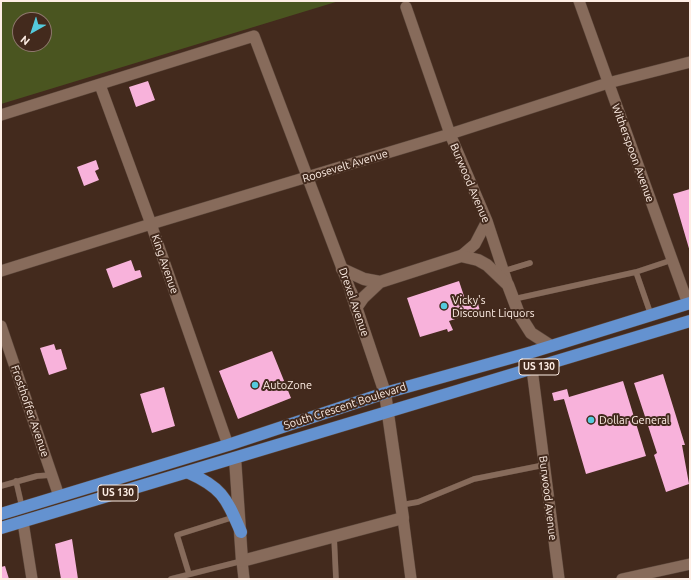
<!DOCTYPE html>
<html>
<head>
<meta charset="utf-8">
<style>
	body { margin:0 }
	#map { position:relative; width:691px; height:580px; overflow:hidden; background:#432a1d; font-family:Ubuntu,sans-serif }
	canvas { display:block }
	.frame { position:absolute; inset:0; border:2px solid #feeee5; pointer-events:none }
	.north { position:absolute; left:12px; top:12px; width:40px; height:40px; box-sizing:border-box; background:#432a1d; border:1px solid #8e786d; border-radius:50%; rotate:219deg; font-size:11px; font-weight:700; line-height:16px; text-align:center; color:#feeee5 }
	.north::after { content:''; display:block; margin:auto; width:14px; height:18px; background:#54cadd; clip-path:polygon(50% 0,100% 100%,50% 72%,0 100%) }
</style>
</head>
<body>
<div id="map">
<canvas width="691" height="580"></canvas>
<div class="frame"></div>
<div class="north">N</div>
</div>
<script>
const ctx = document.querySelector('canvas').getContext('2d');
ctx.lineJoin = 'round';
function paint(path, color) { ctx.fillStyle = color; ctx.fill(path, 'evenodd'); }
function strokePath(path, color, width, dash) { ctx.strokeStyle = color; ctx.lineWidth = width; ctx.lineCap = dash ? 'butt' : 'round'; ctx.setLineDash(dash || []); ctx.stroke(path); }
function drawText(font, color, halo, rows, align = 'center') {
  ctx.font = font + ' Ubuntu,sans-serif'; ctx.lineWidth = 4; ctx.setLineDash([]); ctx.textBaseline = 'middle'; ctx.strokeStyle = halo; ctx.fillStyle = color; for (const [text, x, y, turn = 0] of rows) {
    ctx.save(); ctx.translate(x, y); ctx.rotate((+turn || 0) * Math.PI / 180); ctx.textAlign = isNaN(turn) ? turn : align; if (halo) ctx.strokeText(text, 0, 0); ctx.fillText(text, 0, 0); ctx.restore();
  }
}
const green = new Path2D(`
	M1 1H339L1 104ZM20 20H44V44H20Z`);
const building = new Path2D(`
	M148 81 155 100 136 107 129 87Z
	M96 160 99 169 95 171 99 180 84 186 77 167Z
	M690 189V252L673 194Z
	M131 260 135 271 140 270 142 277 113 288 106 269Z
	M459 281 465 299 471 297 472 302 477 300 480 311 449 321 453 330 448 332 447 329 420 337 407 298Z
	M54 344 56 350 61 349 67 369 49 375 40 348Z
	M272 351 291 398 238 419 219 371Z
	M663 374 685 445H682L689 484 666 492 654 455 657 453 634 383Z
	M623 381 646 456 586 474 564 399 554 401 552 393 567 389 569 397Z
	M164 387 175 426 152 433 140 394Z
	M72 539 78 579H61L55 544Z
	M5 566 9 579H1V567Z`);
const service = new Path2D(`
	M504 271 530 263
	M636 272 651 315
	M514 299 636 272 672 260
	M16 481 22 507
	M1 486 37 476 52 475
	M401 505 418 502 474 479 544 465
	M334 536 336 579
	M189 574 177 535 234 517
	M171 579 242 561`);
const minor = new Path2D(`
	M579 1 688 304
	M406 7 450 134 487 221 508 285
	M100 85 151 224 228 445
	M1 115 254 36 351 292
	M461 256 475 244 487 221
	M1 271 151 224 450 134 608 83 690 62
	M1 326 59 496
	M532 369 559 579
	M403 518 411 579
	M23 522 32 579
	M242 561 244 579
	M622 579 690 564`);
const tertiary = new Path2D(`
	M342 269 364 279 380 282
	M356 308 363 298 380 282 461 256 478 260 487 265 508 285 519 314 531 333 551 346
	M235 458 242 561 403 518 385 393 351 292`);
const trunk = new Path2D(`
	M187 472C223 488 226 498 241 532
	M1 514 228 445 385 393 532 352 690 303
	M1 528 690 321`);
const markers = [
	[444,306,4,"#54cadd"],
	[255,385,4,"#54cadd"],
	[591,420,4,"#54cadd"]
];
const shields = [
	[539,367,40],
	[118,493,40]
];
const shieldNames = [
	["US 130",539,367],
	["US 130",118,493]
];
const streetNames = [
	["Witherspoon Avenue",633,153,70],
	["Roosevelt Avenue",345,166,-17],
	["Burwood Avenue",470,183,67],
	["King Avenue",165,264,71],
	["Drexel Avenue",354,302,71],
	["South Crescent Boulevard",345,406,-18],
	["Frosthoffer Avenue",30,411,71],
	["Burwood Avenue",548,498,83]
];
const poiNames = [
	["Vicky's",452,300],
	["Discount Liquors",452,313],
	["AutoZone",263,385],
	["Dollar General",599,420]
];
paint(green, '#4a5520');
paint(building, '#f8b2db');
strokePath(service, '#5c473b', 6);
strokePath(minor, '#5c473b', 12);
strokePath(tertiary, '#5c473b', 13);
strokePath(trunk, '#5c473b', 13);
strokePath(service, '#876b5b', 5.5);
strokePath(minor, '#876b5b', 11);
strokePath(tertiary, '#876b5b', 12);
strokePath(trunk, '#6492d0', 12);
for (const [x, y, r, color] of markers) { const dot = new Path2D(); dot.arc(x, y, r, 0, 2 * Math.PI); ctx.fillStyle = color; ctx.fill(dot); strokePath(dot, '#432a1d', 1.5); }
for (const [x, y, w] of shields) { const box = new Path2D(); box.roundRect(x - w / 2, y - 8, w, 16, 3); ctx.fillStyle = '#432a1d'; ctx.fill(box); strokePath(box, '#feeee5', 1); }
drawText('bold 10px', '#feeee5', null, shieldNames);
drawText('11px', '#feeee5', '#432a1d', streetNames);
drawText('11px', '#feeee5', '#432a1d', poiNames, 'left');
</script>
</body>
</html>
